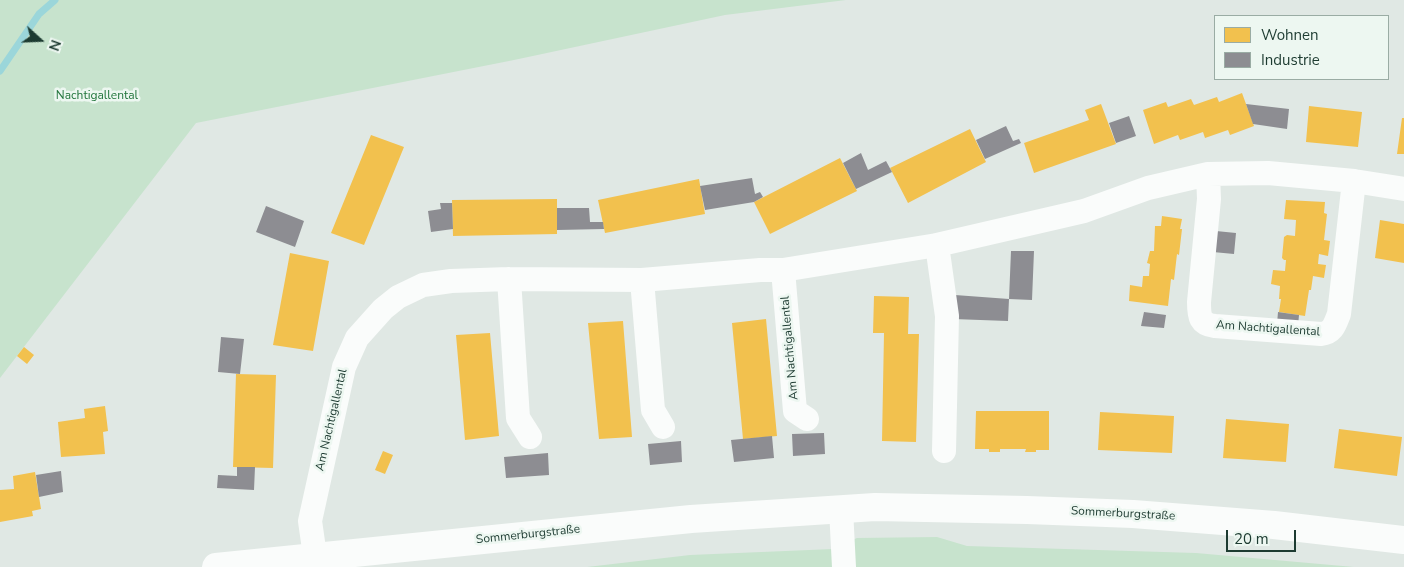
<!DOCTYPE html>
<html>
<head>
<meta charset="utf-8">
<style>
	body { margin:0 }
	#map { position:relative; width:1404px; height:567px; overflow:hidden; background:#e0e8e4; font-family:"Nunito Sans",sans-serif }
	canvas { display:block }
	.legend { position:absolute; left:1214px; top:15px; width:175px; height:65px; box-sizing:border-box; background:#edf7f1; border:1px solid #9aaca4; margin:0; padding:6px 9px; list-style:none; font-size:15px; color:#1d3b31 }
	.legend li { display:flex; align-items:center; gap:10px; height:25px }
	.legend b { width:25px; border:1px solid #9aaca4 }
	.north { position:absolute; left:15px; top:15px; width:50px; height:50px; -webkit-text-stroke:4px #edf7f1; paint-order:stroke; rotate:110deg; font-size:14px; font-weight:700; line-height:20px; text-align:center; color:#1d3b31 }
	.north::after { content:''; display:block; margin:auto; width:18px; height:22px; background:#1d3b31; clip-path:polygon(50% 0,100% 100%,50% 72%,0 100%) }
	.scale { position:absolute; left:1226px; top:530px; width:70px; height:22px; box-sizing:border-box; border:2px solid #1d3b31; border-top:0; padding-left:6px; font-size:15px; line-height:18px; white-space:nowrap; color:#1d3b31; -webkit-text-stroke:4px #edf7f1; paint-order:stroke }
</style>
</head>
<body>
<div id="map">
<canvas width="1404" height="567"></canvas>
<ul class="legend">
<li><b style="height:14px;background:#f2c14e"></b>Wohnen</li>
<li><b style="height:14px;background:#8d8d92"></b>Industrie</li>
</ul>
<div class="north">N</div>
<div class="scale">20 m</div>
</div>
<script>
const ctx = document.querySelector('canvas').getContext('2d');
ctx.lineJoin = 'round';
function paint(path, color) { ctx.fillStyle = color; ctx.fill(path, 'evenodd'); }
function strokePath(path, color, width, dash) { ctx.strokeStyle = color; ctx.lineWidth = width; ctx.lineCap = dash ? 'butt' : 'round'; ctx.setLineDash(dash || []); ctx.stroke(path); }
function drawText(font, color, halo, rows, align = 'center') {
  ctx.font = font + ' "Nunito Sans",sans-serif'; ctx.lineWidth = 5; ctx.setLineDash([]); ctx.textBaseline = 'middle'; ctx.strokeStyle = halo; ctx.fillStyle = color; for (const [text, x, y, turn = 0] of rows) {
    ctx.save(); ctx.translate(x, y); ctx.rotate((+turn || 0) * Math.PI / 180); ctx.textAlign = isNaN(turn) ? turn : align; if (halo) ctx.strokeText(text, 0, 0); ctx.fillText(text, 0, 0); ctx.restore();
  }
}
const green = new Path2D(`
	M0 0H846L725 15 514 60 196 123 0 378Z
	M937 537 967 546 1196 553 1354 567H587L690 555 833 549 857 538Z`);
const homes = new Path2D(`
	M1242 93 1254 126 1230 135 1228 130 1205 138 1203 132 1180 140 1178 135 1154 144 1143 110 1166 102 1168 107 1191 99 1194 105 1217 97 1219 102Z
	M1101 104 1116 144 1034 173 1024 143 1089 120 1085 110Z
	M1309 106 1362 112 1358 147 1306 142Z
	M1402 118H1404V154H1397Z
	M970 129 986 162 908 203 890 168Z
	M371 135 404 147 364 245 331 233Z
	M840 158 857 191 770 234 754 202Z
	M699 179 705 214 605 233 598 200Z
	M557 199V234L453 236 452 200Z
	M1286 200 1325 202 1324 213 1327 214 1324 240 1330 241 1328 256 1319 254 1318 264 1326 265 1324 278 1313 276 1311 290H1309L1305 316 1279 312 1281 299H1279L1280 286 1271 284 1273 270 1285 271 1286 260H1284L1282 258 1284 237 1287 235 1295 236 1296 220 1284 219Z
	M1162 216 1182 219 1180 229H1182L1179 255 1177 254 1174 280 1171 279 1168 306 1129 301 1130 285 1142 287 1143 276H1149L1150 264 1147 263 1150 251H1154L1155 226H1161Z
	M1380 220 1404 224V263L1375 258Z
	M290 253 329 261 313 351 273 345Z
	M874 296 909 297 908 334H919L916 442 882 441 884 333H873Z
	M766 319 777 436 743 439 732 323Z
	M623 321 632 437 599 439 588 323Z
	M490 333 499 436 465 440 456 335Z
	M24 347 34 355 27 364 17 356Z
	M236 374 276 375 273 468 233 467Z
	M105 406 108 431 103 432 105 454 61 457 58 422 85 418 84 409Z
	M976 411H1049V450H1036V452H1025L1026 449H1000V452H989V449H975Z
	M1100 412 1174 416 1172 453 1098 450Z
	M1226 419 1289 424 1286 462 1223 458Z
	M1339 429 1402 437 1397 476 1334 468Z
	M383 451 393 455 385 474 375 470Z
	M35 472 41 509 32 511 33 516 0 522V490L14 489 13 476Z`);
const industry = new Path2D(`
	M1246 104 1289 109 1287 129 1253 124Z
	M1129 116 1136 136 1116 143 1109 123Z
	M1006 126 1013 141 1019 139 1021 143 985 159 976 140Z
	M861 153 868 170 886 161 892 172 856 189 843 163Z
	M752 178 755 194 760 192 763 197 754 202 705 210 700 186Z
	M440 203H452L453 229 431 232 428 211 441 209Z
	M266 206 304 221 295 247 256 232Z
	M557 208H589L590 222H603L604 229 557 230Z
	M1216 231 1236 233 1234 254 1213 252Z
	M1011 251H1034L1032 300 1009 299Z
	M955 295 1009 299 1008 321 953 319Z
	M1144 312 1166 315 1164 328 1141 326Z
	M1278 312 1299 315 1298 326 1277 324Z
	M221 337 244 339 240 374 218 372Z
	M824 433 825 454 793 456 792 434Z
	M772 436 774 458 734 462 731 440Z
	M681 441 682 462 650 465 648 444Z
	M548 453 549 475 506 478 504 457Z
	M237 467H255L254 490 217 488 218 475 237 476Z
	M61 471 63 492 39 497 36 475Z`);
const stream = new Path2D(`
	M0 71 39 14 55 0`);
const minor = new Path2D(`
	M1208 174 1209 199 1199 302C1199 317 1200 324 1215 326L1321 334C1333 333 1335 324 1339 314L1354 181
	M937 245 947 316 944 451
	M783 270 795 411 807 419
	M509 279 518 418 530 437
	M642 280 653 410 663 427
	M841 509 844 567
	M315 556 310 521 344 367 357 338 383 309 398 297 423 285 451 281 509 279 642 280 760 270H783L937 245 1084 211 1148 188 1208 174 1268 173 1354 181 1404 189`);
const tertiary = new Path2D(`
	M216 567 691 519 875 507 1027 510 1133 514 1274 525 1404 540`);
const parkNames = [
	["Nachtigallental",97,96]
];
const streetNames = [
	["Am Nachtigallental",1268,329,4],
	["Am Nachtigallental",790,348,-95],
	["Am Nachtigallental",332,420,-77],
	["Sommerburgstraße",1123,514,3],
	["Sommerburgstraße",528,535,-6]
];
paint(green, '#c7e3cd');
paint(homes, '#f2c14e');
paint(industry, '#8d8d92');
strokePath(stream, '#9bd6da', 7);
strokePath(minor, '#fafcfb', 24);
strokePath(tertiary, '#fafcfb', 28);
drawText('12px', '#23763d', '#edf7f1', parkNames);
drawText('12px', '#1d3b31', '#edf7f1', streetNames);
</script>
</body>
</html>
